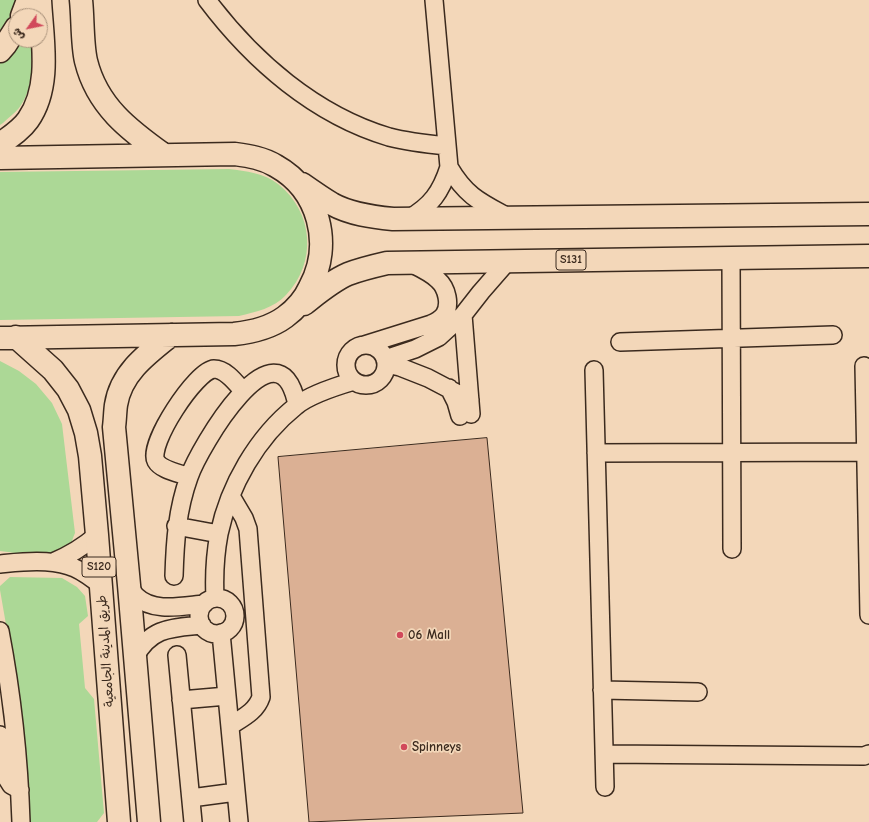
<!DOCTYPE html>
<html>
<head>
<meta charset="utf-8">
<style>
	body { margin:0 }
	#map { position:relative; width:869px; height:822px; overflow:hidden; background:#f3d7b9; font-family:"Comic Neue","Playpen Sans Arabic",sans-serif }
	canvas { display:block }
	.north { position:absolute; left:8px; top:8px; width:40px; height:40px; box-sizing:border-box; background:#f3d7b9; border:1px solid #a9927b; border-radius:50%; rotate:237deg; font-size:11px; font-weight:700; line-height:16px; text-align:center; color:#3b2a1e }
	.north::after { content:''; display:block; margin:auto; width:14px; height:18px; background:#d1495b; clip-path:polygon(50% 0,100% 100%,50% 72%,0 100%) }
</style>
</head>
<body>
<div id="map">
<canvas width="869" height="822"></canvas>
<div class="north">ش</div>
</div>
<script>
const ctx = document.querySelector('canvas').getContext('2d');
ctx.lineJoin = 'round';
function paint(path, color) { ctx.fillStyle = color; ctx.fill(path, 'evenodd'); }
function strokePath(path, color, width, dash) { ctx.strokeStyle = color; ctx.lineWidth = width; ctx.lineCap = dash ? 'butt' : 'round'; ctx.setLineDash(dash || []); ctx.stroke(path); }
function drawText(font, color, halo, rows, align = 'center') {
  ctx.font = font + ' "Comic Neue","Playpen Sans Arabic",sans-serif'; ctx.lineWidth = 3.5; ctx.setLineDash([]); ctx.textBaseline = 'middle'; ctx.strokeStyle = halo; ctx.fillStyle = color; for (const [text, x, y, turn = 0] of rows) {
    ctx.save(); ctx.translate(x, y); ctx.rotate((+turn || 0) * Math.PI / 180); ctx.textAlign = isNaN(turn) ? turn : align; if (halo) ctx.strokeText(text, 0, 0); ctx.fillText(text, 0, 0); ctx.restore();
  }
}
const green = new Path2D(`
	M0 0H22L16 40H31C32 62 34 89 19 108 15 113 8 118 3 123L0 125Z
	M229 169C246 171 264 173 278 184 314 212 317 263 286 295 274 308 256 312 239 316L0 320V172Z
	M0 361 19 371 36 384 52 403 62 424 75 533C73 537 72 542 70 545 56 561 18 553 0 551Z
	M10 577 62 578 77 587 85 596 88 616 79 624 85 688 94 699 104 813 97 822H30L28 820 16 682 0 590V586Z`);
const building = new Path2D(`
	M487 438 523 813 309 822 278 457Z`);
const minor = new Path2D(`
	M207 0C253 61 315 115 389 137 408 142 427 144 447 146
	M449 167C466 196 480 202 508 217
	M408 219C431 206 441 192 449 167L434 0
	M731 258 732 549
	M463 315 471 414
	M620 342 833 335
	M346 365a20 20 0 1 1 40 0a20 20 0 1 1-40 0Z
	M364 345 431 324C436 322 440 320 444 315 451 305 447 288 438 280 430 272 418 267 408 262
	M385 359 415 349 439 337 463 315 481 292 508 261
	M386 364 400 367 428 378 470 400
	M864 366 869 615
	M594 370 605 787
	M449 388 456 402 460 416
	M596 453 866 452
	M189 477C179 473 161 470 156 461 147 445 196 370 214 369 226 369 236 383 243 391
	M176 526 219 534
	M53 562C70 555 83 547 97 535
	M0 564C22 562 47 559 69 566 81 569 91 578 101 585
	M174 576C175 542 177 510 189 477 199 448 278 313 297 405
	M129 585C131 589 133 593 136 596 153 613 182 606 204 604
	M215 598C214 577 215 555 219 534 229 486 257 437 296 406 309 395 337 386 354 381
	M199 616a18 18 0 1 1 36 0a18 18 0 1 1-36 0Z
	M0 631C12 694 19 758 21 822
	M221 633 239 822
	M177 655 193 822
	M135 657C151 627 172 628 202 625
	M602 690 698 692
	M181 700 227 696
	M230 726C242 718 256 712 261 697L248 529 244 518 231 496
	M0 735 6 777 11 785 20 790
	M604 754 864 756 869 754
	M191 798 236 792`);
const major = new Path2D(`
	M81 0C83 18 82 44 86 61 97 106 129 130 164 155
	M22 16 28 0
	M0 51 6 44 16 28
	M0 144C10 137 21 130 28 120 52 86 42 39 40 0
	M0 158 235 154C249 156 263 158 276 166 319 190 333 244 310 287 305 298 296 309 285 317 270 328 253 332 234 334L0 338
	M302 184C312 191 322 198 332 204 350 214 372 217 393 219L869 214
	M304 304C318 293 332 281 348 274 361 269 374 266 387 263L869 256
	M16 337 53 370 68 389 79 410 86 433 90 456 97 535 119 822
	M149 822 129 585 114 427C115 420 115 412 116 405 121 373 147 354 171 335`);
const markers = [
	[400,635,4,"#d1495b"],
	[404,747,4,"#d1495b"]
];
const shields = [
	[571,260,30],
	[99,567,34]
];
const shieldNames = [
	["S131",571,260],
	["S120",99,567]
];
const poiNames = [
	["06 Mall",408,635],
	["Spinneys",412,747]
];
const streetNames = [
	["طريق المدينة الجامعية",106,651,-94]
];
paint(green, '#acd896');
paint(building, '#dbb094');
strokePath(building, '#3b2a1e', 1);
strokePath(minor, '#3b2a1e', 20);
strokePath(major, '#3b2a1e', 25);
strokePath(minor, '#f3d7b9', 17);
strokePath(major, '#f3d7b9', 22);
for (const [x, y, r, color] of markers) { const dot = new Path2D(); dot.arc(x, y, r, 0, 2 * Math.PI); ctx.fillStyle = color; ctx.fill(dot); strokePath(dot, '#f3d7b9', 1.5); }
for (const [x, y, w] of shields) { const box = new Path2D(); box.roundRect(x - w / 2, y - 10, w, 20, 3); ctx.fillStyle = '#f3d7b9'; ctx.fill(box); strokePath(box, '#3b2a1e', 1); }
drawText('bold 12px', '#3b2a1e', null, shieldNames);
drawText('bold 13px', '#3b2a1e', '#f3d7b9', poiNames, 'left');
drawText('13px', '#3b2a1e', '#f3d7b9', streetNames);
</script>
</body>
</html>
